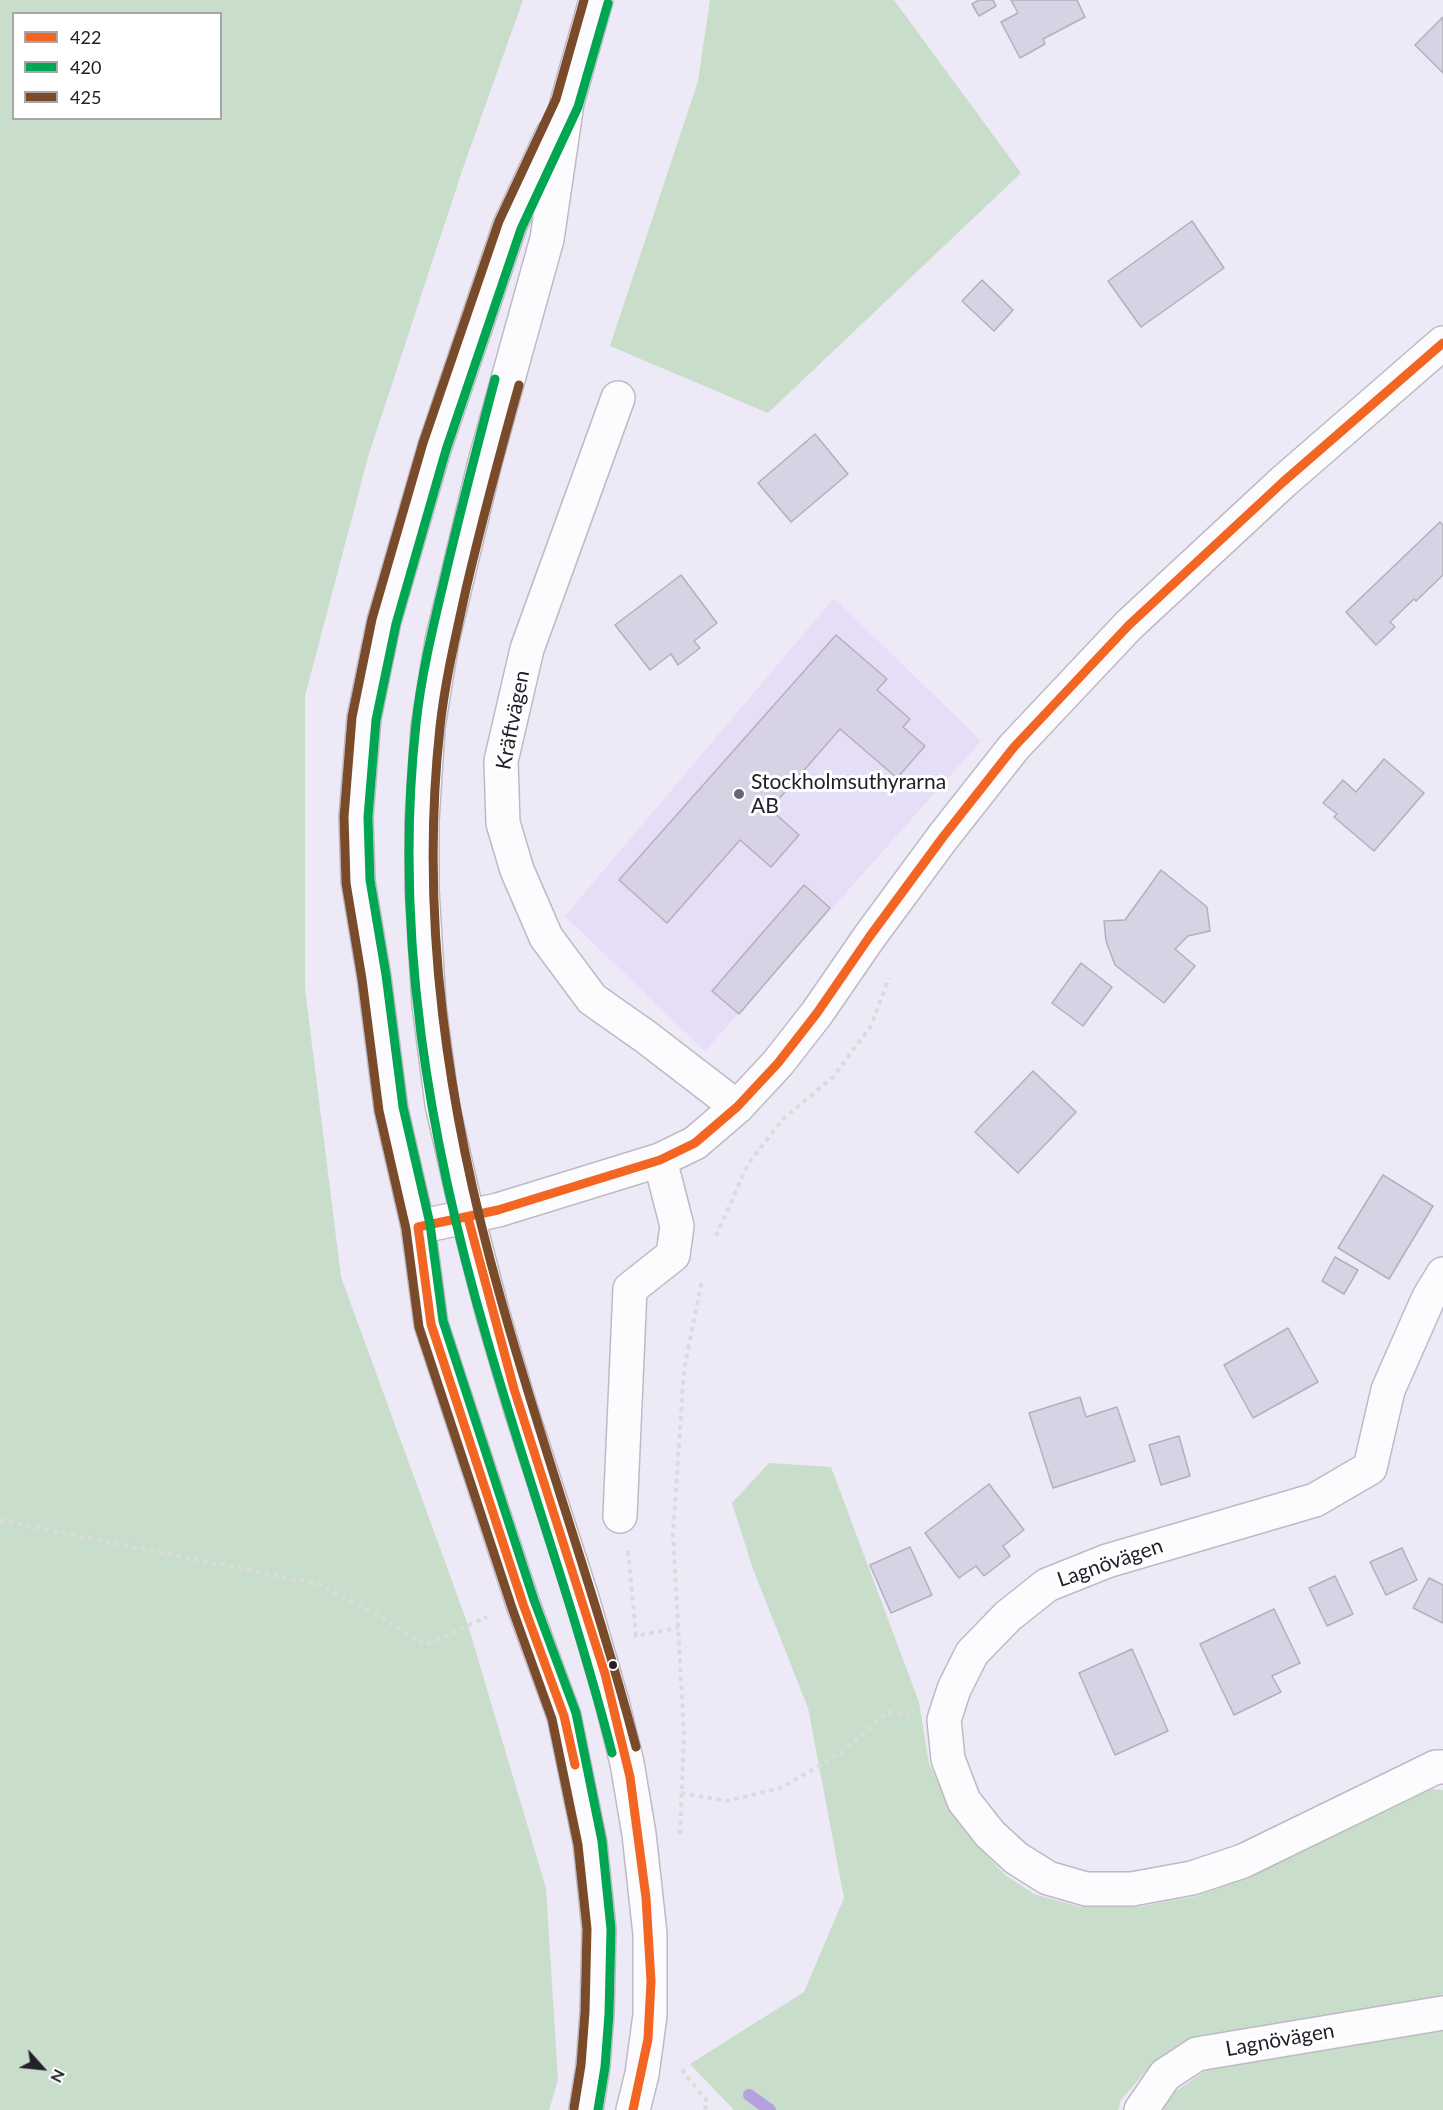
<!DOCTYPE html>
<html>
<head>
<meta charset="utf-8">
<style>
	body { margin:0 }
	#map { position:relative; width:1443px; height:2110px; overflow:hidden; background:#ede9f7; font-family:Lato,sans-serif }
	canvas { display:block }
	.legend { position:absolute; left:12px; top:12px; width:210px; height:108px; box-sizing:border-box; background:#fff; border:2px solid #a7a6a9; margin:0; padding:8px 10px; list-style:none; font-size:18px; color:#222029 }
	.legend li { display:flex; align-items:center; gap:12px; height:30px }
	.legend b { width:30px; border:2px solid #a7a6a9 }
	.north { position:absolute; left:12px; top:2038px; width:60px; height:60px; -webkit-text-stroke:4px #fff; paint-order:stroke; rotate:117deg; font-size:16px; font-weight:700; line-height:24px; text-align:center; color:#222029 }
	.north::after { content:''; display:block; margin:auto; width:21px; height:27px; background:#222029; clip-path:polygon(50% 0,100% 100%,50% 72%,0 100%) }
</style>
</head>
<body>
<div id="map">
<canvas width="1443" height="2110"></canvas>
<ul class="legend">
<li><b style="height:8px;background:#f26522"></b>422</li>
<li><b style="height:8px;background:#00a651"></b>420</li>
<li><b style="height:8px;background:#7a4b2a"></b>425</li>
</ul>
<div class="north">N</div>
</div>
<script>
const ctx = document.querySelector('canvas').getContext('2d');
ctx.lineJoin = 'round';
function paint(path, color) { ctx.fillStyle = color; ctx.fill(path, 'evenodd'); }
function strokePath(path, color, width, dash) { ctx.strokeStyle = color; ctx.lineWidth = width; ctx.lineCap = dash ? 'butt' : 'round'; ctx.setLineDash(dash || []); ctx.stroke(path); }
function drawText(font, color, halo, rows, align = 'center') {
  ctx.font = font + ' Lato,sans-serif'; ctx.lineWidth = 6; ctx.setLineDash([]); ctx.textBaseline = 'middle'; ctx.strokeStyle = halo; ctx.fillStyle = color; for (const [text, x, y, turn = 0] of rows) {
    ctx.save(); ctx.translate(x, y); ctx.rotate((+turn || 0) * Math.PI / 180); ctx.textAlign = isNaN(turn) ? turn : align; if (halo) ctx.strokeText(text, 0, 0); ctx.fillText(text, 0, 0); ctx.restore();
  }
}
const built = new Path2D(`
	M834 598 981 741 705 1051 565 916Z`);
const green = new Path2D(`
	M0 0H523L463 168 368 457 305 696V989L341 1277 467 1622 546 1888 558 2080 549 2110H0ZM14 14H220V118H14Z
	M710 0H894L1021 173 768 413 610 346 698 81Z
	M769 1463 831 1467 919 1702 929 1764 949 1804 972 1840 1005 1875 1034 1894 1080 1907H1137L1197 1896 1246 1877 1431 1789 1443 1790V1994L1434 2000 1197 2036 1150 2066 1121 2100 1118 2110H734L690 2064 804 1992 844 1898 808 1708 753 1569 732 1503Z
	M1443 2030V2110H1160L1175 2092 1206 2070Z`);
const stream = new Path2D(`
	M749 2095 770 2110`);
const building = new Path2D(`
	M979 0H993L996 6 979 16 972 4Z
	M1011 0H1077L1085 17 1043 39 1045 44 1020 58 1001 22 1018 13Z
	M1443 17V73L1415 45Z
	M1192 221 1224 268 1141 327 1108 281Z
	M982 280 1013 310 994 331 962 301Z
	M815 434 848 474 791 522 758 483Z
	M1440 522 1443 525V575L1416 601 1414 599 1390 622 1395 627 1376 645 1346 612Z
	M681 575 717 623 694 641 700 648 678 665 671 654 650 670 615 625Z
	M836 635 887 679 877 690 910 719 903 727 925 746 897 778 840 729 770 809 799 835 771 867 740 840 667 923 619 880Z
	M1384 759 1424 793 1374 851 1334 817 1337 814 1323 803 1343 780 1356 792Z
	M1161 870 1207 907 1210 931 1188 936 1175 949 1195 966 1164 1003 1115 965 1106 941 1104 921 1125 920Z
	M804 885 830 908 739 1014 712 991Z
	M1081 963 1112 987 1083 1026 1052 1003Z
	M1033 1071 1076 1112 1018 1173 975 1132Z
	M1383 1175 1433 1206 1389 1279 1338 1248Z
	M1335 1257 1358 1270 1344 1294 1322 1281Z
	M1288 1328 1318 1382 1253 1418 1224 1365Z
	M1080 1397 1086 1417 1117 1407 1135 1461 1053 1488 1029 1413Z
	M1179 1436 1190 1476 1161 1485 1149 1445Z
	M989 1484 1024 1530 1003 1546 1010 1556 984 1576 976 1566 959 1578 925 1533Z
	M910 1547 932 1595 891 1613 870 1565Z
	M1402 1548 1417 1580 1386 1595 1370 1562Z
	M1335 1576 1353 1614 1327 1626 1309 1588Z
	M1429 1578 1443 1585V1623L1413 1608Z
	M1274 1609 1300 1663 1272 1676 1281 1692 1234 1715 1200 1644Z
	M1132 1649 1168 1731 1115 1755 1079 1673Z`);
const path = new Path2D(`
	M716 1236 748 1164 783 1119 833 1077 871 1026 889 978
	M0 1520 318 1584 377 1615 425 1645 487 1617
	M628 1551 636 1636 678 1628
	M681 1793 727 1801 781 1788 843 1752 888 1712 908 1715
	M680 1834 684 1734 673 1534 684 1370 702 1280
	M683 2069 684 2073 707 2101 705 2110`);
const minor = new Path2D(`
	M618 398 527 649 501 761 503 823 517 870 546 937 592 999 646 1037 737 1107
	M1443 1274 1429 1297 1388 1390 1370 1468 1315 1500 1107 1561 1047 1585 1008 1616 972 1653 954 1689 944 1720 948 1759 964 1801 990 1834 1016 1858 1048 1878 1086 1889H1132L1192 1878 1243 1861 1436 1767H1443
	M620 1516 630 1289 673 1255 677 1226 660 1160
	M1141 2110 1165 2075 1197 2054 1443 2013`);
const major = new Path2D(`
	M596 0 567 103 547 239 485 462 442 641 428 727 422 821V889L429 1005 442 1104 468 1218 493 1315 521 1410 582 1598 612 1702 627 1763 639 1834 650 1934V2015L642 2074 633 2110
	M552 135 510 225 435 446 384 621 364 718 356 817 358 881 374 977 391 1109 418 1227 431 1324 523 1604 564 1716 590 1843 599 1929 597 2013 593 2066 586 2110
	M418 1227 498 1210 660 1160 695 1143 737 1107 778 1063 817 1013 870 936 943 837 1014 747 1129 625 1283 482 1443 343`);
const bus1 = new Path2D(`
	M468 1218 514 1389 605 1674 630 1777 646 1898 651 1981 648 2039 633 2110
	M418 1227 498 1210 660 1160 695 1143 737 1107 778 1063 817 1013 870 936 943 837 1014 747 1129 625 1283 482 1443 343
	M418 1227 431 1324 523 1604 564 1716 575 1765`);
const bus2 = new Path2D(`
	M495 379C477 447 459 516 443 585 432 631 421 677 416 724 393 933 429 1140 487 1339 527 1478 576 1613 612 1753
	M598 2110 605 2067 609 2014 611 1929 602 1841 576 1713 534 1600 443 1321 430 1224 403 1107 386 975 370 880 368 817 376 720 396 624 446 450 521 229 578 107 608 3`);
const bus3 = new Path2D(`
	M519 385C500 453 482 521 466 589 456 635 445 681 440 727 419 920 448 1111 500 1296 542 1448 596 1595 636 1747
	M574 2108 581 2065 585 2012 587 1929 578 1845 552 1719 512 1608 419 1327 406 1229 379 1111 362 979 346 883 344 817 352 717 372 619 423 443 499 221 556 99 584 0`);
const markers = [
	[739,794,6,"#696671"],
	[613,1665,5,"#222029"]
];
const streetNames = [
	["Kräftvägen",513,720,-79],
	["Lagnövägen",1110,1563,-19],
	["Lagnövägen",1280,2040,-10]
];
const poiNames = [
	["Stockholmsuthyrarna",751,782],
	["AB",751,806]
];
paint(built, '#e5def6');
paint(green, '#c8ddca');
strokePath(stream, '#b6a0dd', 12);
paint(building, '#d7d2e4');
strokePath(building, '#b3b0bb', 1.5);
strokePath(minor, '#bebac5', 36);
strokePath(major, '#bebac5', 36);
strokePath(path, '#dbdbde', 4, [4.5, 4.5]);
strokePath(minor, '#fcfcfe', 33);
strokePath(major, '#fcfcfe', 33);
strokePath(bus1, '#f26522', 9);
strokePath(bus2, '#00a651', 9);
strokePath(bus3, '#7a4b2a', 9);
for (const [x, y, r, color] of markers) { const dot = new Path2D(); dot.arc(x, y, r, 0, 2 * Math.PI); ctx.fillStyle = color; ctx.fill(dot); strokePath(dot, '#fff', 2); }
drawText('21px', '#222029', '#fff', streetNames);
drawText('21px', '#222029', '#fff', poiNames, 'left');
</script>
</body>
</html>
